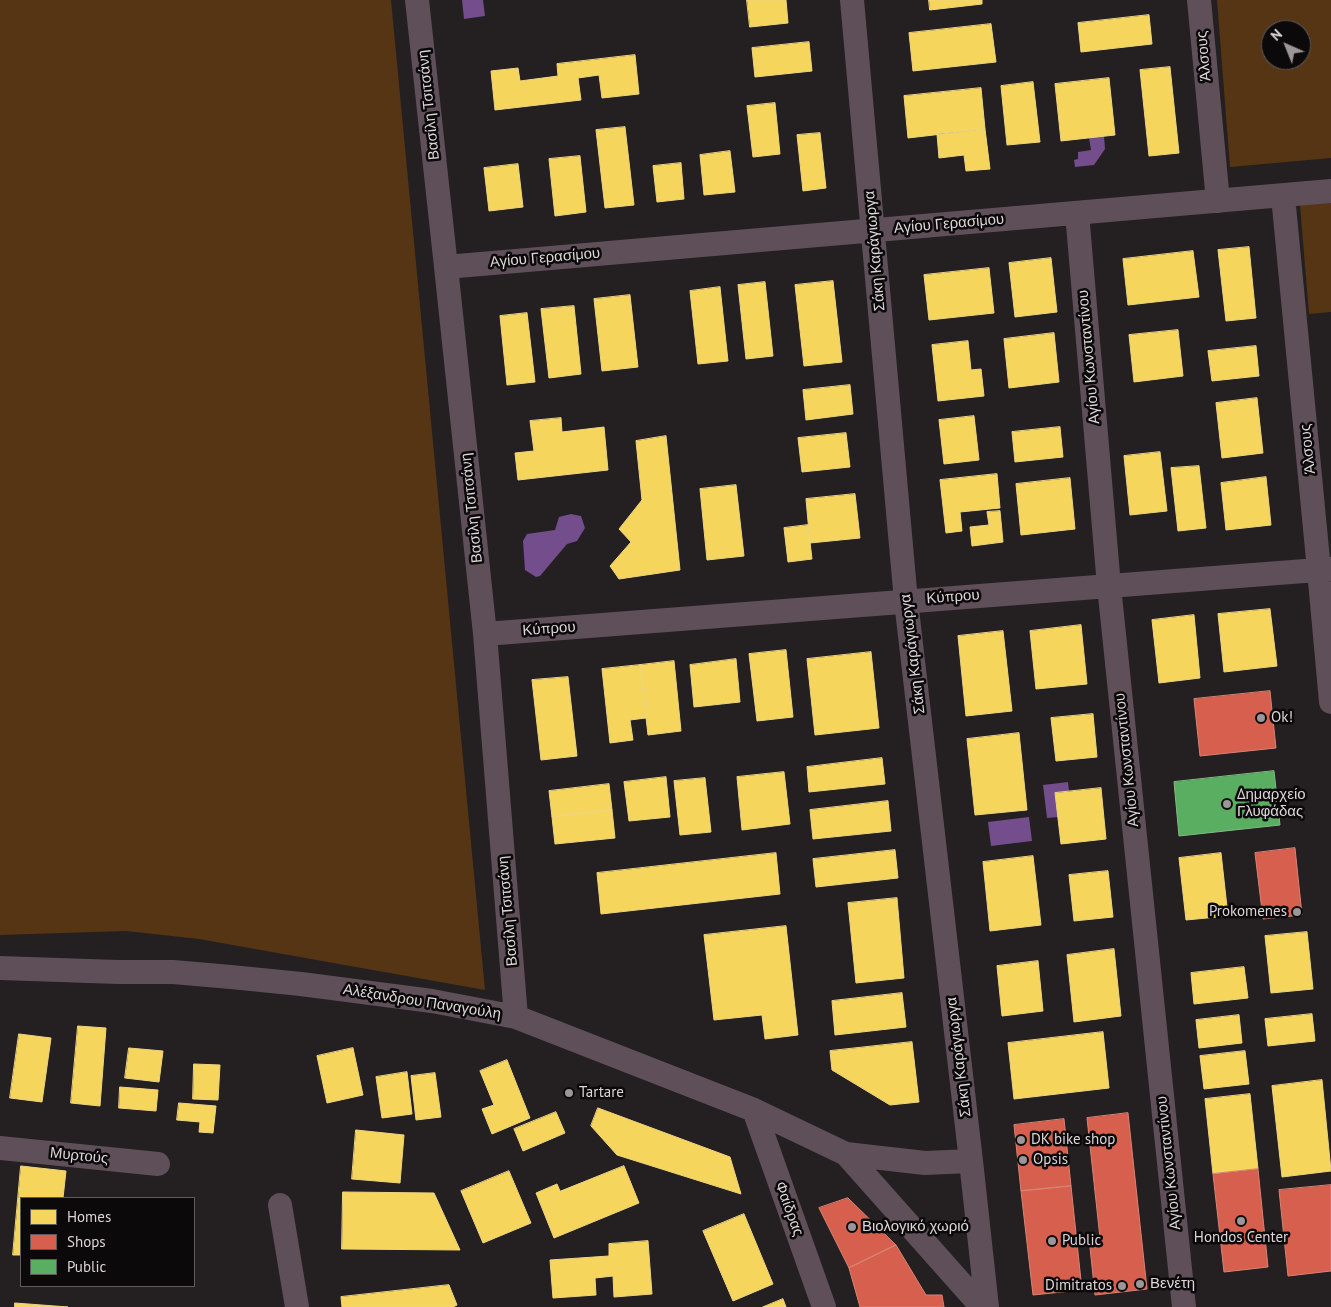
<!DOCTYPE html>
<html>
<head>
<meta charset="utf-8">
<style>
	body { margin:0 }
	#map { position:relative; width:1331px; height:1307px; overflow:hidden; background:#241f20; font-family:"PT Sans",sans-serif }
	canvas { display:block }
	.legend { position:absolute; left:20px; top:1197px; width:175px; height:90px; box-sizing:border-box; background:#0c090a; border:1px solid #5f5b5c; margin:0; padding:6px 9px; list-style:none; font-size:15px; color:#dbd6d7 }
	.legend li { display:flex; align-items:center; gap:10px; height:25px }
	.legend b { width:25px; border:1px solid #5f5b5c }
	.north { position:absolute; left:1261px; top:20px; width:50px; height:50px; box-sizing:border-box; background:#0c090a; border:1px solid #5f5b5c; border-radius:50%; rotate:316deg; font-size:14px; font-weight:700; line-height:20px; text-align:center; color:#dbd6d7 }
	.north::after { content:''; display:block; margin:auto; width:18px; height:22px; background:#9b9697; clip-path:polygon(50% 0,100% 100%,50% 72%,0 100%) }
</style>
</head>
<body>
<div id="map">
<canvas width="1331" height="1307"></canvas>
<ul class="legend">
<li><b style="height:14px;background:#f6d55c"></b>Homes</li>
<li><b style="height:14px;background:#d6604d"></b>Shops</li>
<li><b style="height:14px;background:#5aae61"></b>Public</li>
</ul>
<div class="north">N</div>
</div>
<script>
const ctx = document.querySelector('canvas').getContext('2d');
ctx.lineJoin = 'round';
function paint(path, color) { ctx.fillStyle = color; ctx.fill(path, 'evenodd'); }
function strokePath(path, color, width, dash) { ctx.strokeStyle = color; ctx.lineWidth = width; ctx.lineCap = dash ? 'butt' : 'round'; ctx.setLineDash(dash || []); ctx.stroke(path); }
function drawText(font, color, halo, rows, align = 'center') {
  ctx.font = font + ' "PT Sans",sans-serif'; ctx.lineWidth = 5; ctx.setLineDash([]); ctx.textBaseline = 'middle'; ctx.strokeStyle = halo; ctx.fillStyle = color; for (const [text, x, y, turn = 0] of rows) {
    ctx.save(); ctx.translate(x, y); ctx.rotate((+turn || 0) * Math.PI / 180); ctx.textAlign = isNaN(turn) ? turn : align; if (halo) ctx.strokeText(text, 0, 0); ctx.fillText(text, 0, 0); ctx.restore();
  }
}
const green = new Path2D(`
	M0 0H391L485 990 199 939 126 931 0 935Z
	M1217 0H1331V158L1230 167ZM1271 30H1301V60H1271Z
	M1331 202V312L1309 314 1300 205Z`);
const water = new Path2D(`
	M462 0H483L485 16 464 19Z
	M1104 136 1105 149 1094 165 1075 167 1074 160 1078 159V152L1091 150 1089 138Z
	M571 514 581 516 585 528 577 541 567 544 540 576 536 577 525 570 523 541 527 534 555 530 559 517Z
	M1068 782 1069 791 1055 793 1058 817 1047 818 1043 785Z
	M1029 817 1032 841 991 846 988 822Z`);
const homes = new Path2D(`
	M747 0H786L788 23 750 27Z
	M929 0H982V4L930 10Z
	M1149 15 1152 44 1081 52 1078 23Z
	M991 24 996 62 913 71 909 33Z
	M809 42 812 71 755 77 752 48Z
	M635 55 639 94 602 98 599 75 578 78 581 100 495 110 491 71 518 68 520 81 558 76 557 64Z
	M1170 67 1179 153 1149 156 1140 70Z
	M1109 78 1115 135 1061 141 1055 84Z
	M1033 82 1040 142 1007 145 1001 86Z
	M981 88 985 129 908 138 904 96Z
	M775 103 780 154 753 157 747 106Z
	M625 127 634 205 605 208 596 130Z
	M985 129 990 169 966 171 964 155 939 158 937 134Z
	M820 133 826 188 803 191 797 135Z
	M730 151 735 192 704 195 700 155Z
	M580 156 586 212 555 216 549 159Z
	M681 163 684 199 657 202 653 166Z
	M518 164 523 207 489 211 484 168Z
	M1249 247 1256 318 1226 321 1218 250Z
	M1193 251 1199 297 1128 305 1123 259Z
	M1051 258 1057 312 1015 317 1009 263Z
	M989 268 994 313 929 320 924 275Z
	M833 281 842 362 804 366 795 285Z
	M765 282 773 356 746 359 738 285Z
	M720 287 728 361 698 364 690 291Z
	M630 295 638 367 602 371 594 299Z
	M574 306 581 374 549 378 541 309Z
	M527 313 535 382 507 385 500 316Z
	M1178 330 1183 376 1134 382 1129 335Z
	M1054 333 1059 382 1009 388 1004 339Z
	M968 341 971 370 981 369 984 396 938 401 932 345Z
	M1256 346 1259 376 1212 381 1208 351Z
	M850 385 853 414 806 420 803 390Z
	M1257 398 1263 453 1222 458 1216 403Z
	M974 416 979 460 944 464 939 420Z
	M561 418 562 432 604 427 608 470 518 480 515 453 534 451 530 421Z
	M1060 427 1063 457 1015 462 1012 432Z
	M846 433 850 467 802 472 798 438Z
	M666 436 680 570 619 579 610 566 631 542 619 529 642 500 636 441Z
	M1160 452 1167 511 1130 515 1124 456Z
	M1199 466 1206 528 1178 531 1171 468Z
	M997 474 1000 508 960 512 962 531 946 533 940 480Z
	M1266 477 1271 525 1226 530 1221 483Z
	M1070 478 1075 529 1021 535 1016 484Z
	M736 485 744 556 707 560 700 489Z
	M855 494 860 538 810 543 806 499Z
	M1000 511 1003 542 972 546 970 527 989 525 987 512Z
	M808 525 812 559 788 562 784 528Z
	M1270 609 1277 666 1224 672 1218 614Z
	M1194 615 1200 678 1159 683 1152 620Z
	M1081 625 1087 684 1036 689 1030 631Z
	M1003 631 1012 711 966 716 958 636Z
	M786 650 793 717 757 721 749 654Z
	M871 652 879 728 815 735 807 659Z
	M736 659 740 702 694 707 690 665Z
	M674 661 681 731 648 735 640 665Z
	M640 665 646 718 630 720 633 740 610 743 602 669Z
	M568 677 577 756 541 760 532 680Z
	M1093 714 1097 757 1056 761 1051 718Z
	M1019 733 1027 810 975 815 967 739Z
	M882 758 885 784 809 792 807 767Z
	M784 772 790 824 742 830 737 777Z
	M666 777 670 817 629 821 624 782Z
	M705 778 711 832 680 835 674 781Z
	M609 784 612 810 552 817 549 791Z
	M1101 788 1106 839 1061 844 1055 793Z
	M888 801 891 831 813 839 810 810Z
	M612 810 615 838 555 844 552 817Z
	M895 850 898 878 816 887 813 859Z
	M776 853 780 894 601 914 597 873Z
	M1221 853 1228 916 1186 920 1179 858Z
	M1033 856 1041 925 990 931 983 862Z
	M1108 871 1113 917 1074 921 1069 875Z
	M897 898 904 978 856 983 848 903Z
	M786 926 798 1035 765 1039 762 1015 714 1020 704 935Z
	M1307 932 1313 989 1271 993 1265 936Z
	M1114 949 1121 1016 1074 1022 1067 955Z
	M1038 961 1043 1011 1002 1016 997 966Z
	M1244 967 1248 998 1194 1004 1191 973Z
	M902 993 906 1027 835 1035 832 1001Z
	M1312 1014 1315 1041 1268 1046 1265 1019Z
	M1239 1015 1242 1043 1199 1048 1196 1020Z
	M78 1026 106 1028 100 1106 71 1103Z
	M1103 1032 1109 1088 1014 1099 1008 1043Z
	M19 1034 51 1038 42 1102 10 1098Z
	M912 1042 919 1102 890 1105 832 1070 830 1051Z
	M129 1048 163 1051 159 1082 125 1078Z
	M353 1048 363 1095 327 1103 317 1056Z
	M1245 1051 1249 1084 1204 1089 1200 1056Z
	M507 1060 530 1118 492 1134 482 1109 494 1105 480 1071Z
	M194 1064 220 1065 218 1100 193 1099Z
	M407 1072 412 1114 382 1118 376 1077Z
	M435 1073 441 1117 416 1120 411 1076Z
	M1322 1080 1331 1171 1282 1177 1272 1086Z
	M120 1087 158 1090 156 1111 119 1108Z
	M1250 1094 1258 1169 1213 1174 1205 1099Z
	M179 1103 216 1106 213 1133 199 1132 200 1122 177 1120Z
	M598 1108 730 1157 741 1194 617 1155 591 1126Z
	M556 1112 565 1133 523 1151 514 1129Z
	M356 1130 404 1135 400 1183 352 1179Z
	M21 1166 66 1171 63 1198H21V1255H13Z
	M624 1166 639 1203 554 1238 536 1193 557 1184 560 1191Z
	M509 1171 531 1223 483 1243 461 1191Z
	M343 1192 434 1193 460 1250 342 1249Z
	M744 1214 773 1284 733 1301 703 1231Z
	M648 1241 652 1294 614 1297 613 1276 595 1278 596 1295 553 1298 550 1260 609 1256V1244Z
	M449 1285 457 1305 453 1307H342L341 1297Z
	M783 1299 786 1307H763Z
	M15 1303 68 1307H15Z`);
const shops = new Path2D(`
	M1270 691 1276 748 1200 756 1194 699Z
	M1295 848 1302 915 1263 919 1255 853Z
	M1128 1113 1147 1289 1095 1295 1089 1238H1100L1087 1118Z
	M1064 1119 1071 1186 1021 1191 1014 1125Z
	M1258 1169 1268 1267 1224 1272 1213 1174Z
	M1331 1185V1271L1288 1276 1279 1190Z
	M1071 1186 1082 1290 1033 1295 1021 1191Z
	M848 1198 896 1245 849 1268 819 1208Z
	M896 1245 926 1295H942L944 1307H860L849 1268Z`);
const public = new Path2D(`
	M1274 771 1280 825 1179 836 1174 782Z`);
const minor = new Path2D(`
	M417 0 446 267 485 634 516 1017
	M852 0 906 601 971 1161 987 1307
	M1199 0 1218 201
	M1283 196 1319 570 1331 702
	M1077 213 1109 586 1184 1307
	M446 267 1331 191
	M485 634 1331 569
	M0 968 118 972H173L231 977 301 984 432 1001 516 1017 754 1110 846 1154 925 1163 971 1161
	M754 1110 824 1307
	M0 1148 158 1164
	M846 1154 982 1307
	M280 1205 297 1307`);
const markers = [
	[1261,718,5,"#9b9697"],
	[1227,804,5,"#9b9697"],
	[1297,912,5,"#9b9697"],
	[569,1093,5,"#9b9697"],
	[1021,1140,5,"#9b9697"],
	[1023,1160,5,"#9b9697"],
	[1241,1221,5,"#9b9697"],
	[852,1227,5,"#9b9697"],
	[1052,1241,5,"#9b9697"],
	[1140,1284,5,"#9b9697"],
	[1122,1286,5,"#9b9697"]
];
const streetNames = [
	["Άλσους",1204,56,-95],
	["Βασίλη Τσιτσάνη",429,105,-96],
	["Αγίου Γερασίμου",949,224,-5],
	["Σάκη Καράγιωργα",875,251,-95],
	["Αγίου Γερασίμου",545,258,-5],
	["Αγίου Κωνσταντίνου",1089,357,-95],
	["Άλσους",1308,449,-96],
	["Βασίλη Τσιτσάνη",472,508,-96],
	["Κύπρου",953,597,-4],
	["Κύπρου",549,629,-4],
	["Σάκη Καράγιωργα",913,654,-97],
	["Αγίου Κωνσταντίνου",1127,760,-96],
	["Βασίλη Τσιτσάνη",508,911,-95],
	["Αλέξανδρου Παναγούλη",422,1002,9],
	["Σάκη Καράγιωργα",959,1057,-97],
	["Μυρτούς",79,1156,6],
	["Αγίου Κωνσταντίνου",1169,1163,-96],
	["Φαίδρας",789,1209,70]
];
const poiNames = [
	["Ok!",1271,718],
	["Δημαρχείο",1237,795],
	["Γλυφάδας",1237,812],
	["Prokomenes",1287,912,"right"],
	["Tartare",579,1093],
	["DK bike shop",1031,1140],
	["Opsis",1033,1160],
	["Βιολογικό χωριό",862,1227],
	["Hondos Center",1241,1238,"center"],
	["Public",1062,1241],
	["Βενέτη",1150,1284],
	["Dimitratos",1112,1286,"right"]
];
paint(green, '#563514');
paint(water, '#744d8c');
paint(homes, '#f6d55c');
strokePath(homes, '#eed581', 1);
paint(shops, '#d6604d');
strokePath(shops, '#d88376', 1);
paint(public, '#5aae61');
strokePath(public, '#81ba84', 1);
strokePath(minor, '#5e4f59', 24);
for (const [x, y, r, color] of markers) { const dot = new Path2D(); dot.arc(x, y, r, 0, 2 * Math.PI); ctx.fillStyle = color; ctx.fill(dot); strokePath(dot, '#0c090a', 2); }
drawText('15px', '#dbd6d7', '#0c090a', streetNames);
drawText('15px', '#dbd6d7', '#0c090a', poiNames, 'left');
</script>
</body>
</html>
